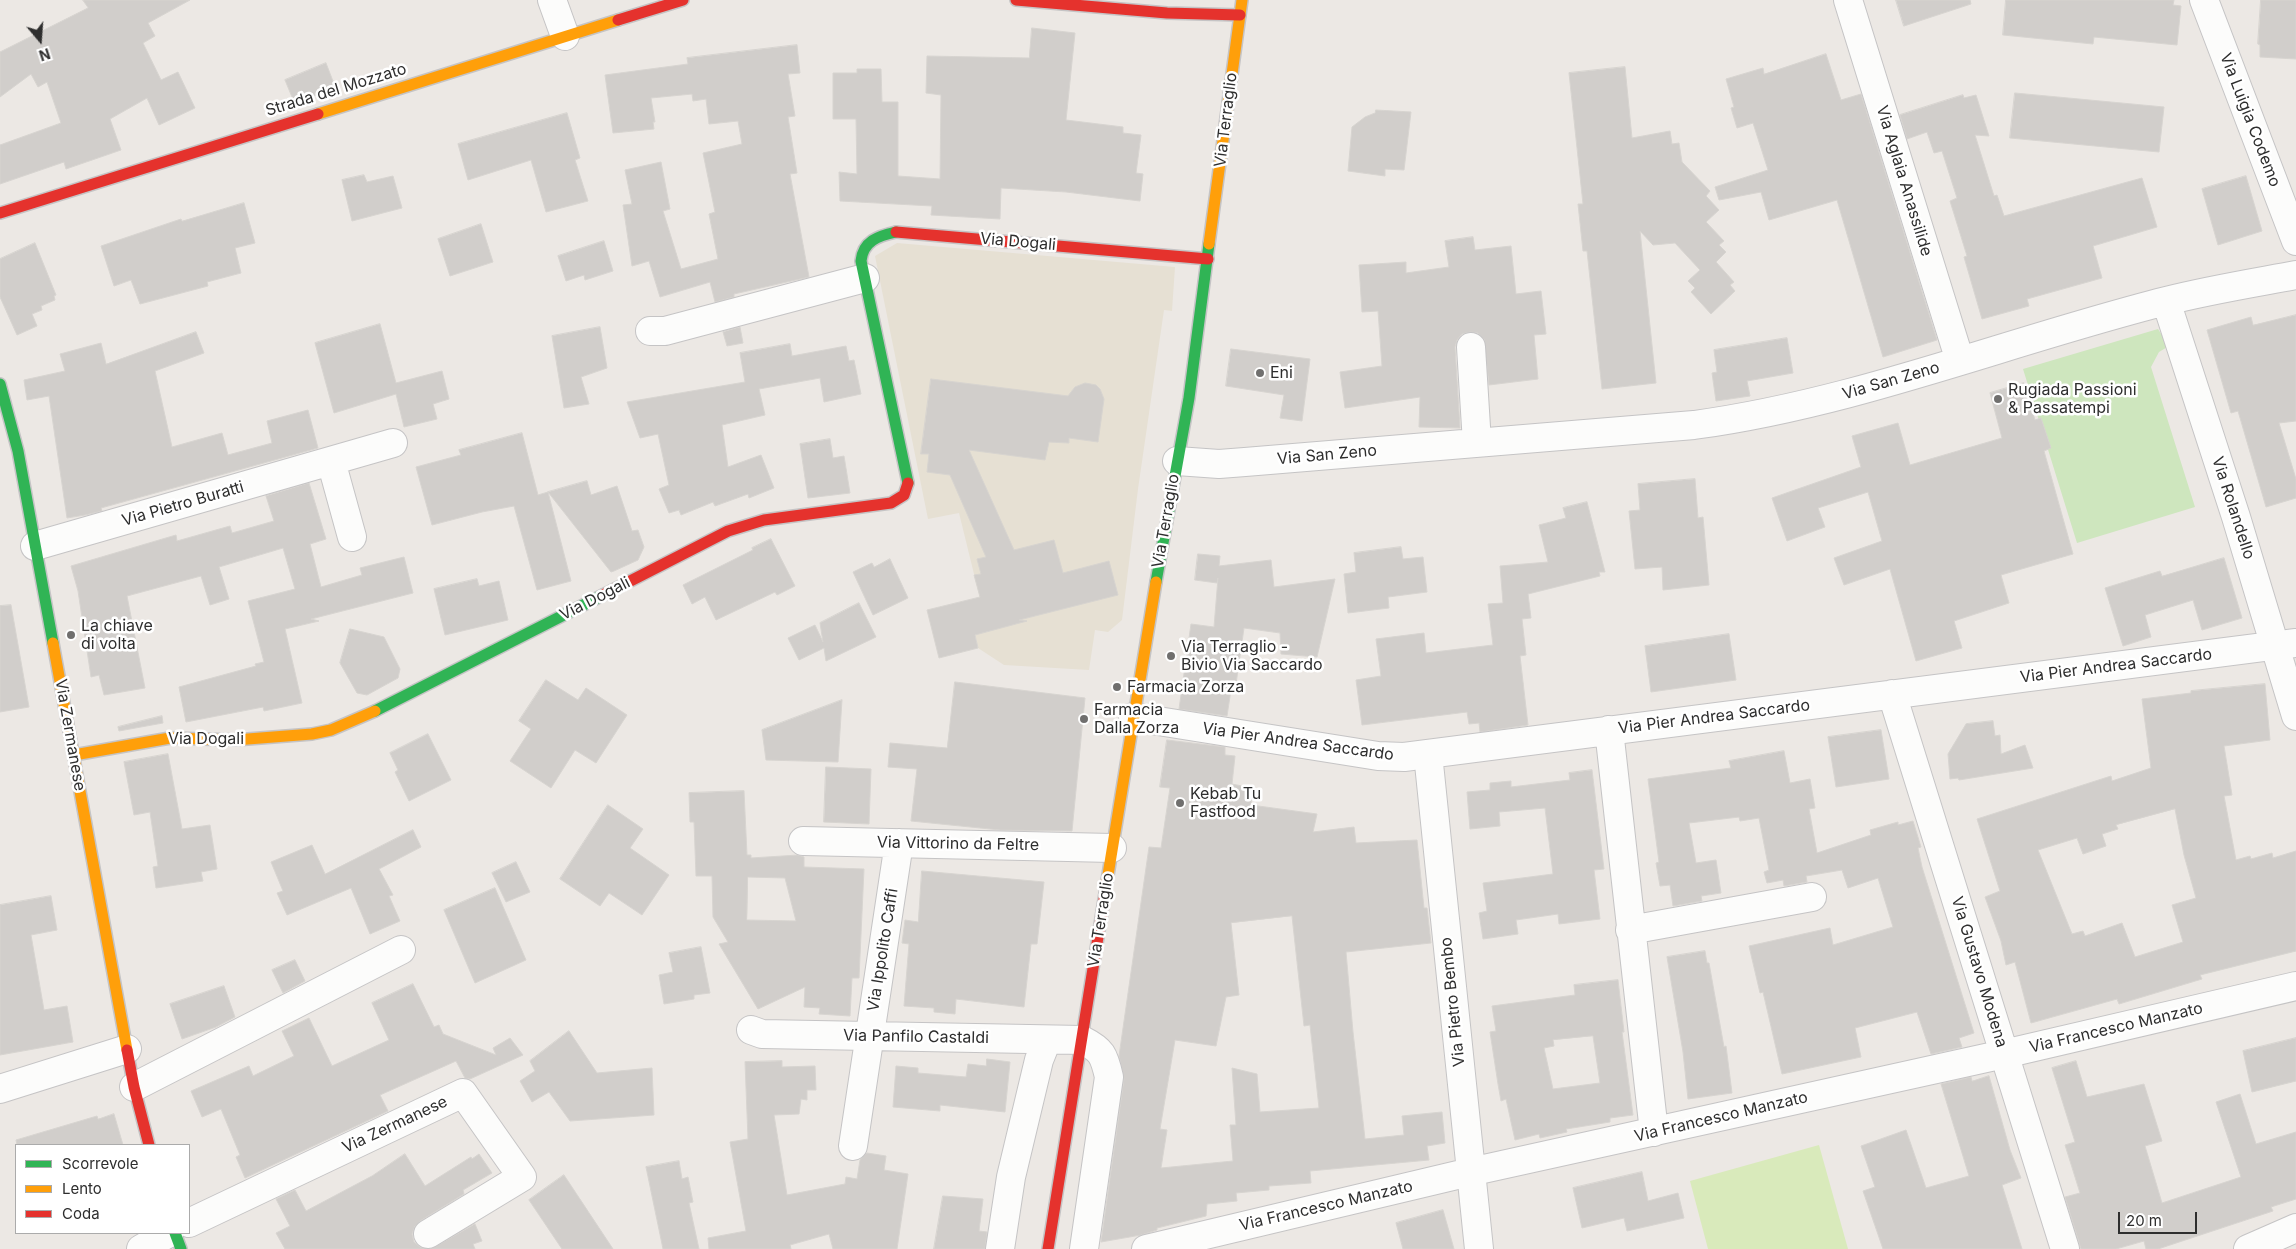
<!DOCTYPE html>
<html>
<head>
<meta charset="utf-8">
<style>
	body { margin:0 }
	#map { position:relative; width:2296px; height:1249px; overflow:hidden; background:#ece8e4; font-family:Inter,sans-serif }
	canvas { display:block }
	.legend { position:absolute; left:15px; top:1144px; width:175px; height:90px; box-sizing:border-box; background:#fff; border:1px solid #ababab; margin:0; padding:6px 9px; list-style:none; font-size:15px; color:#2e2e2e }
	.legend li { display:flex; align-items:center; gap:10px; height:25px }
	.legend b { width:25px; border:1px solid #ababab }
	.north { position:absolute; left:15px; top:15px; width:50px; height:50px; -webkit-text-stroke:4px #fff; paint-order:stroke; rotate:162deg; font-size:14px; font-weight:700; line-height:20px; text-align:center; color:#2e2e2e }
	.north::after { content:''; display:block; margin:auto; width:18px; height:22px; background:#2e2e2e; clip-path:polygon(50% 0,100% 100%,50% 72%,0 100%) }
	.scale { position:absolute; left:2118px; top:1212px; width:79px; height:22px; box-sizing:border-box; border:2px solid #2e2e2e; border-top:0; padding-left:6px; font-size:15px; line-height:18px; white-space:nowrap; color:#2e2e2e; -webkit-text-stroke:4px #fff; paint-order:stroke }
</style>
</head>
<body>
<div id="map">
<canvas width="2296" height="1249"></canvas>
<ul class="legend">
<li><b style="height:6px;background:#30b455"></b>Scorrevole</li>
<li><b style="height:6px;background:#ff9f0a"></b>Lento</li>
<li><b style="height:6px;background:#e5322d"></b>Coda</li>
</ul>
<div class="north">N</div>
<div class="scale">20 m</div>
</div>
<script>
const ctx = document.querySelector('canvas').getContext('2d');
ctx.lineJoin = 'round';
function paint(path, color) { ctx.fillStyle = color; ctx.fill(path, 'evenodd'); }
function strokePath(path, color, width, dash) { ctx.strokeStyle = color; ctx.lineWidth = width; ctx.lineCap = dash ? 'butt' : 'round'; ctx.setLineDash(dash || []); ctx.stroke(path); }
function drawText(font, color, halo, rows, align = 'center') {
  ctx.font = font + ' Inter,sans-serif'; ctx.lineWidth = 5; ctx.setLineDash([]); ctx.textBaseline = 'middle'; ctx.strokeStyle = halo; ctx.fillStyle = color; for (const [text, x, y, turn = 0] of rows) {
    ctx.save(); ctx.translate(x, y); ctx.rotate((+turn || 0) * Math.PI / 180); ctx.textAlign = isNaN(turn) ? turn : align; if (halo) ctx.strokeText(text, 0, 0); ctx.fillText(text, 0, 0); ctx.restore();
  }
}
const education = new Path2D(`
	M897 243 1175 267 1172 311 1164 310 1138 489 1122 620 1108 632 1095 630 1089 670 1004 665 978 648 975 634 988 631 959 513 928 519 875 256Z`);
const green = new Path2D(`
	M2158 329 2169 346 2159 352 2151 367 2195 507 2077 543 2023 369Z`);
const pitch = new Path2D(`
	M1819 1145 1848 1249H1708L1690 1181Z`);
const building = new Path2D(`
	M83 0H190L148 23 155 36 143 43 161 80 178 72 195 108 159 125 147 98 110 119 121 150 66 169 64 162 0 184V145L61 123 47 82 38 87 31 74 0 97V52L88 8Z
	M1896 0H1970L1971 4 1904 26Z
	M2006 0H2174L2173 5 2181 6 2177 45 2094 37 2093 44 2003 35Z
	M2261 0H2296V59L2260 57V45L2258 44Z
	M1032 28 1075 33 1066 120 1123 127V133L1141 135 1136 173 1143 174 1140 201 1066 192 1001 188 1000 219 931 215 932 206 840 201 839 172 857 174 856 119H833V73H857V69H881L882 102H898V176L940 179 941 95 926 93 927 56 1029 58Z
	M797 45 800 73 788 74 795 116 788 117 797 173 790 174 809 277 734 294V297L715 302 710 282 660 297 649 261 632 266 623 205 632 204 625 170 661 162 670 209 663 211 681 269 718 259 709 214 715 212 703 153 742 144 738 121 709 124 706 99 693 101 692 94 651 98 655 122H653L654 129 613 133 605 75 688 64 687 58Z
	M1826 54 1841 100 1861 94 1937 340 1883 357 1837 200 1769 220 1761 192 1719 200 1715 187 1768 170 1753 123 1737 128 1731 108 1734 107 1726 79 1763 68 1764 74Z
	M326 63 336 89 294 102 285 80Z
	M1625 67 1632 138 1670 131 1672 144 1679 143 1682 162 1710 191 1706 196 1719 210 1706 222 1724 241 1719 245 1726 252 1716 262 1734 282 1730 285 1735 291 1711 314 1691 292 1695 288 1688 281 1700 270 1675 243 1653 245 1640 231 1656 383 1602 389 1587 251H1583L1578 204H1583L1569 73Z
	M2015 93 2164 107 2159 152 2010 138Z
	M1963 95 1964 98 1976 95 1989 136 1975 135 1994 196 1997 195 2004 216 2142 178 2157 227 2093 246 2102 278 2027 299 2029 306 1982 319 1964 257 1967 256 1950 201 1957 198 1942 151 1934 153 1927 132 1907 139 1900 115Z
	M1376 110 1411 112 1404 170 1385 169V176L1348 171 1352 127 1365 117 1375 113Z
	M567 113 580 158 575 160 588 201 546 212 531 160 468 180 458 144Z
	M364 175 367 182 393 176 402 208 352 221 342 180Z
	M2246 176 2262 231 2218 245 2202 189Z
	M244 203 255 243 235 248 241 273 207 282 208 286 140 304 131 280 114 286 101 246 181 219 182 221Z
	M481 224 493 262 450 276 438 239Z
	M1473 237 1475 250 1511 246 1516 294 1541 291 1546 334 1534 335 1538 379 1489 385 1484 339 1478 333 1470 332 1462 334 1457 340 1455 347 1460 428 1419 427 1420 397 1345 408 1340 372 1382 366 1378 311 1362 312 1359 265 1406 262V273L1449 267 1445 241Z
	M604 241 613 271 585 280 584 275 566 281 558 256Z
	M35 243 56 295 54 296 55 300 41 306 42 310 32 314 37 326 17 335 0 297V259Z
	M2296 315V421L2279 423 2296 479V498L2266 507 2238 411 2231 413 2207 330 2251 317 2253 325Z
	M380 324 396 383 442 371 449 399 433 404 437 419 404 427 396 394 334 413 315 343Z
	M600 327 607 368 581 377 589 404 564 408 552 336Z
	M740 327 743 343 727 346 723 332Z
	M196 332 204 353 155 371 172 447 222 433 228 455 272 443 267 421 308 410 318 448 101 508 102 511 85 515 67 518 49 396 27 400 24 380 65 371 60 354 101 343 106 364Z
	M1787 338 1793 373 1747 381 1750 396 1716 401 1712 373 1717 372 1714 350Z
	M790 344 792 356 846 346 849 361 854 360 861 394 824 402 820 378 759 389 765 415 722 425 728 467 761 455 774 488 749 498 748 494 715 506 713 502 681 515 679 510 669 513 659 489 669 485 658 434 640 438 627 402 745 382 740 353Z
	M1231 349 1310 359 1302 421 1280 418 1284 395 1226 386Z
	M931 379 1068 396 1075 387 1085 383 1096 385 1100 389 1104 399 1098 442 1069 438V443L1049 442 1045 460 969 450 1014 550 1054 540 1063 573 1109 561 1118 595 1019 620 1027 621 975 635 978 648 939 658 927 610 980 597 974 575 981 574 977 559 986 557 950 475 927 472 929 454H921Z
	M2024 383 2035 420 2041 418 2051 448 2044 451 2073 554 2001 575 2009 603 1954 621 1962 648 1916 661 1890 569 1844 585 1834 558 1882 541 1868 492 1818 508 1825 527 1787 541 1772 498 1861 467 1852 436 1898 423 1910 465 2002 438 1990 393Z
	M522 433 538 495 548 492 571 581 537 590 514 506 482 512 432 525 416 467 461 455 459 450Z
	M830 439 833 458 844 456 850 493 808 498 800 444Z
	M1695 479 1698 518 1703 517 1709 585 1663 590 1662 567 1635 569 1629 511 1640 510 1638 484Z
	M587 481 591 495 617 486 632 531 638 530 644 547 638 560 614 571 611 572 548 492Z
	M309 483 326 539 310 544 321 587 362 575 360 568 404 557 413 593 311 619 319 621 285 629 302 703 264 711 263 707 186 722 179 687 256 666 255 664 264 662 248 601 295 589 283 548 219 567 229 599 210 605 201 576 127 596 145 688 104 695 99 675 91 677 78 591 71 566 176 535 177 541 230 526 232 533 274 521 266 496Z
	M1587 502 1605 572H1599L1600 576 1528 594 1531 618 1522 619 1526 655 1520 656 1528 725 1480 732 1479 723 1469 724 1467 712 1362 725 1356 680 1381 676 1376 639 1424 633 1426 653 1493 645 1488 604 1503 603 1500 566 1548 562 1539 525 1566 518 1563 508Z
	M771 539 795 586 777 595 775 592 716 620 705 597 692 604 683 585 753 550 752 548Z
	M1401 547 1403 559 1423 557 1427 592 1388 597 1389 608 1348 613 1344 574 1356 572 1354 553Z
	M1198 554 1220 556 1219 566 1271 560 1274 587 1335 579 1317 657 1281 654 1280 633 1244 628 1235 691 1231 690 1227 716 1179 709 1191 624 1214 627 1218 578 1217 583 1195 580Z
	M2224 558 2242 618 2202 630 2193 600 2145 615 2151 637 2123 646 2105 588 2160 571 2162 576Z
	M890 559 908 598 873 615 853 572 872 563 874 567Z
	M477 579 479 586 499 581 508 620 445 635 434 589Z
	M859 603 876 637 826 661 824 648 799 660 788 638 815 625 823 642 820 623Z
	M11 605 29 707 0 712V606Z
	M350 629 384 637 400 669 398 678 367 695 357 693 340 663Z
	M1729 634 1736 680 1651 692 1645 646Z
	M546 680 578 700 586 688 627 715 596 763 575 750 551 788 510 761 531 729 519 721Z
	M955 682 1085 698 1072 831 1000 830 911 821 917 769 888 767 890 743 947 748Z
	M2265 684 2270 740 2224 746 2232 795 2224 796 2236 860 2250 856 2251 859 2272 853 2273 858 2296 851V951L2200 975 2202 979 2119 1004 2117 999 2031 1023 2015 962 2006 965 2001 941 1985 897 2000 891 1977 819 2111 776 2112 781 2151 768 2142 699 2191 693V691ZM2175 809 2184 855 2196 898 2172 905 2183 942 2135 957 2122 923 2085 936 2083 931 2072 934 2038 850 2077 838 2083 854 2106 846 2102 834 2118 829 2116 825Z
	M842 700 838 762 766 760 762 730Z
	M162 716 163 723 119 731 118 727Z
	M1993 721 1995 736 2000 735 2001 754 2025 745 2033 768 1959 780 1958 778 1950 779 1948 754 1966 724Z
	M1881 730 1889 779 1836 787 1828 737Z
	M428 734 451 780 409 801 395 772 398 770 390 753Z
	M1167 740 1225 747V755L1235 756 1232 784 1252 788 1251 805 1317 814 1313 832 1354 827 1356 843 1417 840 1424 908H1427L1431 943 1346 952 1353 1032 1365 1139 1404 1135 1402 1116 1442 1112 1445 1143 1427 1146 1429 1160 1310 1171 1311 1183 1269 1186V1190L1236 1193 1237 1201 1207 1204 1206 1216 1157 1228V1230L1141 1235 1101 1242 1124 1079 1119 1056 1149 847 1161 848 1170 788 1160 787ZM1292 916 1304 1026 1310 1025 1319 1108 1260 1112 1257 1074 1232 1068 1236 1125H1230L1233 1161 1161 1168 1167 1130 1160 1129 1175 1040 1216 1046 1226 997 1239 995 1231 923Z
	M1784 751 1790 783 1810 779 1815 808 1809 809 1817 853 1871 835 1870 830 1898 822V825L1913 821 1921 847 1918 848 1922 867 1974 1033 1959 1038 1962 1047 1931 1054 1917 1012 1855 1028 1861 1057 1782 1074 1763 992 1760 993 1749 946 1830 928 1833 945 1893 927 1878 878 1848 888 1842 870 1806 876 1807 882 1784 886 1783 880 1767 883 1764 872 1769 870 1759 818 1740 821 1739 817 1689 823 1696 863 1716 860 1721 893 1701 896 1702 901 1673 906 1670 885 1660 886 1656 863 1659 862 1648 779 1731 768 1729 761Z
	M168 754 182 829 210 825 217 869 201 872 203 881 156 888 153 867 158 866 150 812 134 815 124 762Z
	M826 767 871 769 869 824 824 822Z
	M1592 770 1604 869 1594 870 1600 919 1559 924 1558 914 1516 920 1518 934 1483 939 1479 913 1487 911 1483 883 1553 874 1545 808 1499 812 1500 826 1470 829 1467 792 1490 790V783L1511 781V787L1570 780 1569 773Z
	M744 791 747 855H751V858L798 855 804 857V867L864 869 859 978H852L850 1016 819 1014 820 1008 804 1007 805 987 758 1009 719 944 728 942 713 917 712 876H696L694 822H690L689 793ZM748 877 785 878 796 921 747 920Z
	M608 805 643 829 630 848 669 875 642 915 609 893 600 906 560 879Z
	M413 830 421 847 379 869 393 895 389 896 400 921 370 934 351 888 287 915 277 893 283 891 271 862 312 845 325 874Z
	M516 862 530 892 506 902 492 873Z
	M922 871 1044 882 1037 944H1031L1024 1007 956 999 955 1014 934 1012V1008L904 1006 909 944 902 943 905 920 918 922Z
	M495 888 526 960 475 983 444 910Z
	M51 896 57 930 31 935 44 1010 67 1006 73 1042 0 1055V905Z
	M701 947 710 993 694 995V999L664 1004 659 975 673 972 669 953Z
	M1705 951 1707 963H1709L1724 1047 1726 1046 1732 1093 1688 1099 1683 1052 1667 957Z
	M295 960 305 981 283 993 272 970Z
	M1618 980 1624 1032H1622L1633 1115 1610 1118V1122L1566 1129 1567 1132 1540 1138 1539 1134 1515 1140 1506 1099 1501 1101 1498 1084 1490 1032 1496 1031 1492 1006 1575 995 1574 985ZM1593 1036 1600 1083 1553 1089 1544 1048 1554 1046 1553 1040Z
	M413 984 434 1027 439 1025 443 1034 496 1055 493 1048 510 1038 523 1055 470 1079 465 1078 456 1061 380 1095 388 1111 245 1178 236 1157 240 1155 221 1109 202 1117 191 1091 249 1066 253 1076 294 1056 282 1031 309 1018 332 1066 389 1040 372 1003Z
	M224 986 235 1017 216 1027 182 1039 170 1004Z
	M569 1031 597 1073 652 1068 654 1115 570 1121 549 1092 532 1102 520 1081 535 1071 530 1061Z
	M2296 1038V1081L2252 1092 2243 1051Z
	M987 1059 1010 1062 1005 1112 940 1105V1111L893 1107 896 1066 918 1068V1073L966 1077 968 1064 986 1066Z
	M782 1061V1067L815 1066 816 1090H807V1100L801 1099 799 1114 774 1115 787 1195 845 1184 846 1177 857 1179 860 1160 867 1153 886 1156 884 1170 908 1174 897 1249H833L829 1234 790 1245 791 1249H709L708 1238 746 1231 730 1142 748 1139 745 1062Z
	M2076 1061 2087 1097 2144 1084 2162 1141 2145 1146 2162 1203 2241 1177 2216 1102 2240 1094 2256 1144 2296 1132V1199L2271 1207 2273 1211 2158 1249H2146L2144 1241 2116 1249H2081L2065 1197 2080 1193 2065 1145 2075 1142 2052 1068Z
	M1989 1076 2010 1150 2021 1178 2002 1185 2022 1249H1883L1863 1191 1875 1187 1861 1146 1906 1130 1926 1188 1969 1176 1941 1084 1971 1077 1972 1081Z
	M114 1114 123 1145H17L16 1140 97 1116 98 1119Z
	M405 1154 425 1186 471 1157 472 1159 479 1154 492 1173 463 1190 464 1194 420 1221 415 1226 412 1234 414 1242 420 1247 426 1249H285L276 1233 290 1226 276 1199 295 1190 306 1211 372 1176Z
	M679 1161 682 1179 688 1177 693 1202 689 1203 699 1249H663L646 1167Z
	M1642 1172 1648 1201 1678 1193 1684 1218 1627 1231 1624 1218 1582 1228 1573 1188Z
	M564 1175 613 1249H562L529 1200Z
	M943 1196 983 1199 979 1231 987 1232 985 1249H934Z
	M1443 1210 1454 1249H1403L1396 1223Z
	M475 1224 482 1241 473 1244 475 1249H431Z`);
const street = new Path2D(`
	M552 0 565 36
	M1848 0 1960 361
	M2204 0 2296 241
	M2166 301 2236 517 2296 716
	M650 331H665L865 278
	M1471 347 1477 443
	M331 461 352 537
	M1177 461 1219 464 1245 462 1694 425C1856 403 2008 341 2166 301 2209 290 2253 283 2296 275
	M35 546 393 443
	M1892 694 2065 1249
	M1133 717 1378 756 1404 757 2296 643
	M1609 730 1654 1132
	M1428 754 1479 1249
	M803 841 1112 848
	M1630 930 1812 897
	M751 1030 762 1034 1082 1040C1102 1050 1104 1055 1109 1077L1084 1249
	M134 1087 401 950
	M0 1089 127 1049
	M853 1146 899 843
	M189 1223 463 1093 522 1177 428 1234
	M141 1249 169 1233
	M1000 1249 1011 1177 1039 1060 1047 1040
	M1146 1249 1470 1172 2004 1054 2296 986
	M2248 1249 2296 1228`);
const fast = new Path2D(`
	M896 232C878 236 863 241 861 261L908 483
	M0 384 18 451 53 643
	M1156 582 1189 398 1209 244
	M375 711 603 595
	M175 1233 181 1249`);
const slow = new Path2D(`
	M318 114 618 20
	M1209 244 1242 0
	M53 643 127 1050
	M74 755 170 738 235 740 312 734 331 730 375 711
	M1107 881 1156 582`);
const jam = new Path2D(`
	M1016 0 1167 13 1240 15
	M618 20 683 0
	M0 213 318 114
	M896 232 1208 259
	M603 595 728 531 764 520 891 503 904 495 908 483
	M127 1050 134 1087 149 1145
	M1048 1249 1107 881`);
const markers = [
	[1260,373,5,"#706f6e"],
	[1998,399,5,"#706f6e"],
	[71,635,5,"#706f6e"],
	[1171,656,5,"#706f6e"],
	[1117,687,5,"#706f6e"],
	[1084,719,5,"#706f6e"],
	[1180,803,5,"#706f6e"]
];
const streetNames = [
	["Strada del Mozzato",336,90,-17],
	["Via Terraglio",1226,120,-83],
	["Via Luigia Codemo",2250,120,69],
	["Via Aglaia Anassilide",1904,181,73],
	["Via Dogali",1018,242,5],
	["Via San Zeno",1891,381,-16],
	["Via San Zeno",1327,455,-5],
	["Via Pietro Buratti",183,504,-16],
	["Via Rolandello",2233,508,72],
	["Via Terraglio",1166,521,-80],
	["Via Dogali",595,599,-27],
	["Via Pier Andrea Saccardo",2116,666,-7],
	["Via Pier Andrea Saccardo",1714,717,-7],
	["Via Zermanese",70,735,80],
	["Via Dogali",206,739],
	["Via Pier Andrea Saccardo",1298,742,8],
	["Via Vittorino da Feltre",958,844,1],
	["Via Terraglio",1101,920,-81],
	["Via Ippolito Caffi",883,950,-81],
	["Via Gustavo Modena",1979,972,73],
	["Via Pietro Bembo",1453,1002,-96],
	["Via Francesco Manzato",2116,1028,-13],
	["Via Panfilo Castaldi",916,1037,1],
	["Via Francesco Manzato",1721,1117,-13],
	["Via Zermanese",395,1125,-25],
	["Via Francesco Manzato",1326,1206,-13]
];
const poiNames = [
	["Eni",1270,373],
	["Rugiada Passioni",2008,390],
	["& Passatempi",2008,408],
	["La chiave",81,626],
	["di volta",81,644],
	["Via Terraglio -",1181,647],
	["Bivio Via Saccardo",1181,665],
	["Farmacia Zorza",1127,687],
	["Farmacia",1094,710],
	["Dalla Zorza",1094,728],
	["Kebab Tu",1190,794],
	["Fastfood",1190,812]
];
paint(education, '#e6e0d3');
paint(green, '#cee6be');
paint(pitch, '#d9eabb');
paint(building, '#d1cecb');
strokePath(building, '#d7d4d0', 1);
strokePath(street, '#c5c4c5', 30);
strokePath(fast, '#c5c4c5', 14);
strokePath(slow, '#c5c4c5', 14);
strokePath(jam, '#c5c4c5', 14);
strokePath(street, '#fcfcfb', 28);
strokePath(fast, '#30b455', 11);
strokePath(slow, '#ff9f0a', 11);
strokePath(jam, '#e5322d', 11);
for (const [x, y, r, color] of markers) { const dot = new Path2D(); dot.arc(x, y, r, 0, 2 * Math.PI); ctx.fillStyle = color; ctx.fill(dot); strokePath(dot, '#fff', 2); }
drawText('16px', '#2e2e2e', '#fff', streetNames);
drawText('16px', '#2e2e2e', '#fff', poiNames, 'left');
</script>
</body>
</html>
